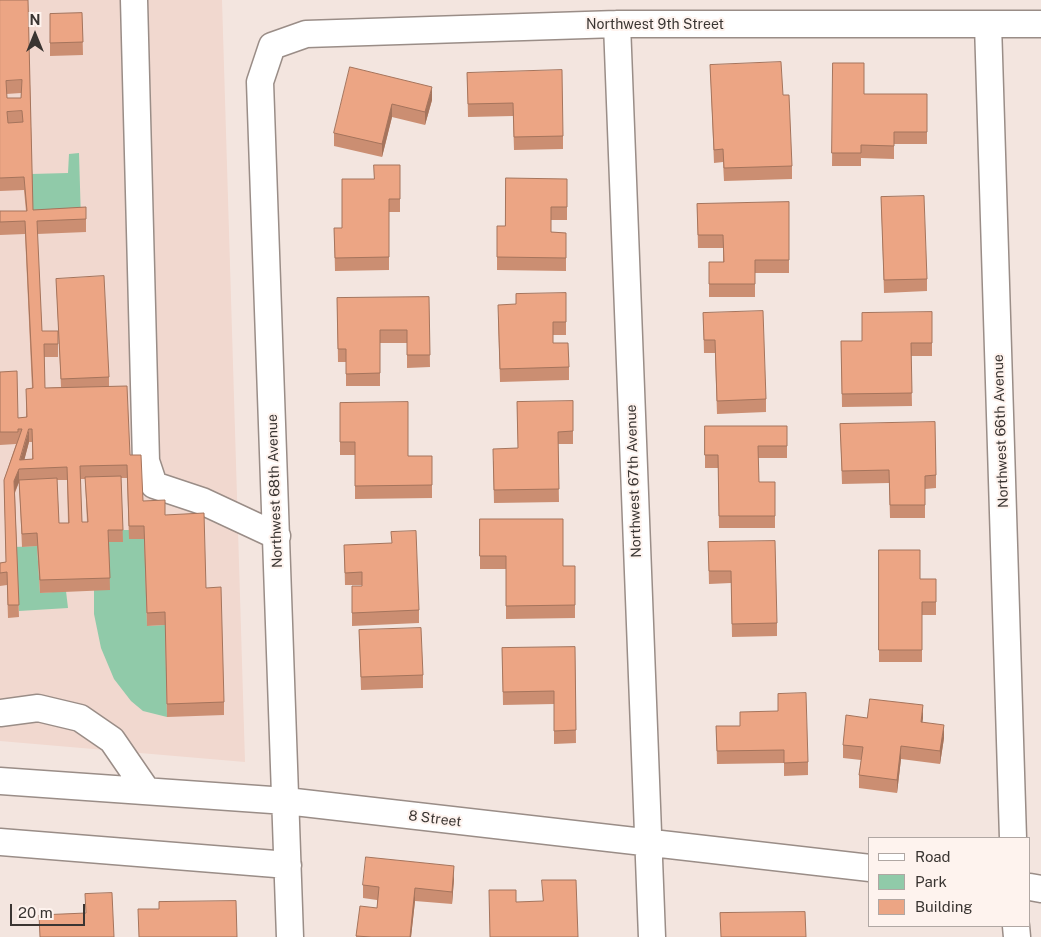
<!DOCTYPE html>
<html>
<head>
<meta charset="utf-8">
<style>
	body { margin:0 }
	#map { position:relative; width:1041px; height:937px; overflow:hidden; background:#f3e5df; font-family:"Public Sans",sans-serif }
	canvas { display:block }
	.legend { position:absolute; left:868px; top:837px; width:162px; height:90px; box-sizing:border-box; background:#fef3ee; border:1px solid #b0a7a3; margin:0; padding:6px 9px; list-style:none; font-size:15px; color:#3a3532 }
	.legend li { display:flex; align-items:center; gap:10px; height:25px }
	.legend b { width:25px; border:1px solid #b0a7a3 }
	.north { position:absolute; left:10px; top:10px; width:50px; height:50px; -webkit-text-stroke:4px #fef3ee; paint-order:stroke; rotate:0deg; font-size:14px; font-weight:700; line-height:20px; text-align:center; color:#3a3532 }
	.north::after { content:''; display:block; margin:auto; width:18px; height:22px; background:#3a3532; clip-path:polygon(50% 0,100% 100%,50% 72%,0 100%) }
	.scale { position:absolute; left:10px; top:904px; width:75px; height:22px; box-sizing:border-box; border:2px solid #3a3532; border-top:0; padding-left:6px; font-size:15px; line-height:18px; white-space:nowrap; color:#3a3532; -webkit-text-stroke:4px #fef3ee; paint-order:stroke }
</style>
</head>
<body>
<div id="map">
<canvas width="1041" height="937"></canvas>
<ul class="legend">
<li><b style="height:6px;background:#fff"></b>Road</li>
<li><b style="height:14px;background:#90caa9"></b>Park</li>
<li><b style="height:14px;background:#eca584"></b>Building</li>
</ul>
<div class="north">N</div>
<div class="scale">20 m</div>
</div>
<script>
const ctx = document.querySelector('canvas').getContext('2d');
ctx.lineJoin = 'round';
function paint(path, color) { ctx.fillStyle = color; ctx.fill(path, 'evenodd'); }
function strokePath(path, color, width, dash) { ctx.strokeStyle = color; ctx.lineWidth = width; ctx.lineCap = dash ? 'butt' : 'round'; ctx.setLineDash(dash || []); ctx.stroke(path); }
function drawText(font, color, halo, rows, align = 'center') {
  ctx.font = font + ' "Public Sans",sans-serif'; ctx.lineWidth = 4; ctx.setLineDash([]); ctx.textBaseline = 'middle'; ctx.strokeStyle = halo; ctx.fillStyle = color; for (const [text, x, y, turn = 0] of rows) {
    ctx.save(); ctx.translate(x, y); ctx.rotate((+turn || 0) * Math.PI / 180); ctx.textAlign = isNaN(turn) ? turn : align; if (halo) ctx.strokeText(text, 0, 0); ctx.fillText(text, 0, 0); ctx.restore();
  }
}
const education = new Path2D(`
	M0 0H222L245 762 0 741Z`);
const green = new Path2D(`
	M79 153 81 221 33 223 31 174 68 173 69 154Z
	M123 530H144L147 626 165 625 167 717 143 711 131 701 114 679 101 648 94 614V590L108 542Z
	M37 546 40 593 66 591 68 608 19 611 15 547Z`);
const minor = new Path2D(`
	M134 0 146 461 154 485 202 501 277 536
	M617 24 652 937
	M988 24 1013 838
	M0 713 38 708 80 718 112 740 147 791
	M0 781 286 801 870 868
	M0 842 288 865
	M1030 887 1041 889
	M1016 926 1017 937
	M290 937 260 82 272 46 306 34 617 24H1041`);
const wall = new Path2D(`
	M0 0H28L33 210 86 207V232L37 234 42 331 58 344V357H44L45 388 61 387 56 279 109 377V386L130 455 143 501 165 515 206 588 224 702V715L167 717 165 625 147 626 144 539H129L127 478H121L123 542H109L110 590 40 593 37 546 22 547 19 482 15 493 19 617 8 618 7 585 0 586V563L6 562 4 480 16 444 0 445V372L18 418 26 417V389L32 388 25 234 0 235V211H26L24 190 0 191ZM21 93V98H7L6 94ZM29 442H32V459L24 460ZM80 479H85L87 522H82ZM57 480H67L68 523H59Z
	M82 13 83 55 50 56V14Z
	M833 63 864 94H927V144H894V159L861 158V166H832Z
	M710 65 792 166V179L724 181 723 162 714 163Z
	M350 67 432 100 425 125 392 117 382 157 334 146V133Z
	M467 73 563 136V149L514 150 513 116 468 117Z
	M400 165V212H389V270L335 271 334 228H342L374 179Z
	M567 179V220H551V232L566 233V271L497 270V226H505Z
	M881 197 927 279V291L884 293Z
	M789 202V273H755V297H709V262H723V248H698L697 204Z
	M566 293V335H553V343L569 367V380L500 382 498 317 516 304Z
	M429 297 430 367 407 368V343H380V386H346V362H338L337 298Z
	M932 312V356H911L912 406 842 407 841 341H862Z
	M703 313 766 399V412L717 414 715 353H704Z
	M517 402 573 431V444H558L559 502 494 503 493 461 518 448Z
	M340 403 408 456H432V498L355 499V455H340Z
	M840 424 936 475V488L925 489V518H890L889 483 842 484Z
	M705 426H787V458H758L759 482H775V528H719L718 468H705Z
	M480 519 563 566H575V618L506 619V569H480Z
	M708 542 777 623V636L732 637 731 583 709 584Z
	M344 545 419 610V623L352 626V586H362V585H345Z
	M879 550 920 579H936V615H922V662H879Z
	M359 630 423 675V688L361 690Z
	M575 647 576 743 554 744V704L503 705 502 648Z
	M867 718H923L922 722 944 738 940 764 901 759 897 793 859 788V775L861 760 843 758V745Z
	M716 726H740L808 762V775L784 776V763L717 764Z
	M454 879 452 904 415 901 411 937H356V936L377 908V900L363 898V885Z`);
const shadedWall = new Path2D(`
	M432 87V100L425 125V112Z
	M392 104V117L382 157V144Z
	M29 429V442L22 469 20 460Z
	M19 469V482L14 494V481Z
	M923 705V718L921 735V722Z
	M944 725V738L940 764V751Z
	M901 746V759L897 793V780Z
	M454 866V879L452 904V892Z
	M415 888V901L411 937H410Z`);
const building = new Path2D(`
	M0 0H28L33 210 86 207V219L37 221 42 331H58V344H44L45 388 127 386 130 455H141L143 501 165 500V515L204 513 206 588 221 587 224 702 167 704 165 612 147 613 144 526H129L127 465 80 466 82 522H88L85 477 121 476 123 530H108L110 578 40 580 37 533 22 534 19 480 57 478 59 523H69L67 467 19 469 14 481 19 605H8L7 572 0 573V563L6 562 4 480 22 429H18V432H0V372L17 371 18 418 27 417 26 389 33 388 25 221 0 222V211H27L24 177 0 178ZM22 80 21 98H7L6 81ZM22 111 23 122 8 123 7 112ZM29 429H32L33 459 20 460Z
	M82 13 83 42 50 43V14Z
	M781 62 783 95H789L792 166 724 168 723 149 714 150 710 65Z
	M833 63H864V94H927V132H894V146L861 145V153H832Z
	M350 67 432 87 425 112 392 104 382 144 334 133Z
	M562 70 563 136 514 137 513 103 468 104 467 73Z
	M374 165H400V199H389V257L335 258 334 228H342V179H374Z
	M506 178 567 179V207H551V232L566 233V258L497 257V226H505Z
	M924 196 927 279 884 280 881 197Z
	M789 202V260H755V284H709V262H724L723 235H698L697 204Z
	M104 276 109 377 61 379 56 279Z
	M566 293V322H553V343H568L569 367 500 369 498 305 516 304V294Z
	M429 297 430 355H407V330H380V373L346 374V349H338L337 298Z
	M763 311 766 399 717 401 715 340H704L703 313Z
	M932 312V343H911L912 393 842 394 841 341H862V313Z
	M573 401V431L558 432 559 489 494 490 493 449 518 448 517 402Z
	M408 402V456H432V485L355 486V442H340V403Z
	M935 422 936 475 925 476V505H890L889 470 842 471 840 424Z
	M705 426H787V446H758L759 482H775V516H719L718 455H705Z
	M480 519H563V566H575V605L506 606V556H480Z
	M416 531 419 610 352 613V586H362V572L345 573 344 545 392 543 391 532Z
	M775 541 777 623 732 624 731 571H709L708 542Z
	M879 550H920V579H936V602H922V650H879Z
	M421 628 423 675 361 677 359 630Z
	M575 647 576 730 554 731V691L503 692 502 648Z
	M806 693 808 762 784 763V750L717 751 716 726H740V712L778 711V694Z
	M870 699 923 705 921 722 944 725 940 751 901 746 897 780 859 775 863 747 843 745 846 715 867 718Z
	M366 857 454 866 452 892 415 888 410 937H371L356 936 360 906 377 908 379 887 363 885Z
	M542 880H576L578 937H490L489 890H516V902L543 901Z
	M112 893 114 937H40L39 915 86 913 85 894Z
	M236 901 237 937H139L138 909H159V902Z
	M805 912 806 937H721L720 913Z`);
const streetNames = [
	["Northwest 9th Street",655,25],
	["Northwest 66th Avenue",1001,431,-92],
	["Northwest 67th Avenue",634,481,-92],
	["Northwest 68th Avenue",275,491,-92],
	["8 Street",435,819,7]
];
paint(education, '#f1d8cf');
paint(green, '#90caa9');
strokePath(minor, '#9a8d87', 29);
strokePath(minor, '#fff', 26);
paint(wall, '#cb8e72');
paint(shadedWall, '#a5745c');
paint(building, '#eca584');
strokePath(building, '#a5745c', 1);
drawText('14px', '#3a3532', '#fef3ee', streetNames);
</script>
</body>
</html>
